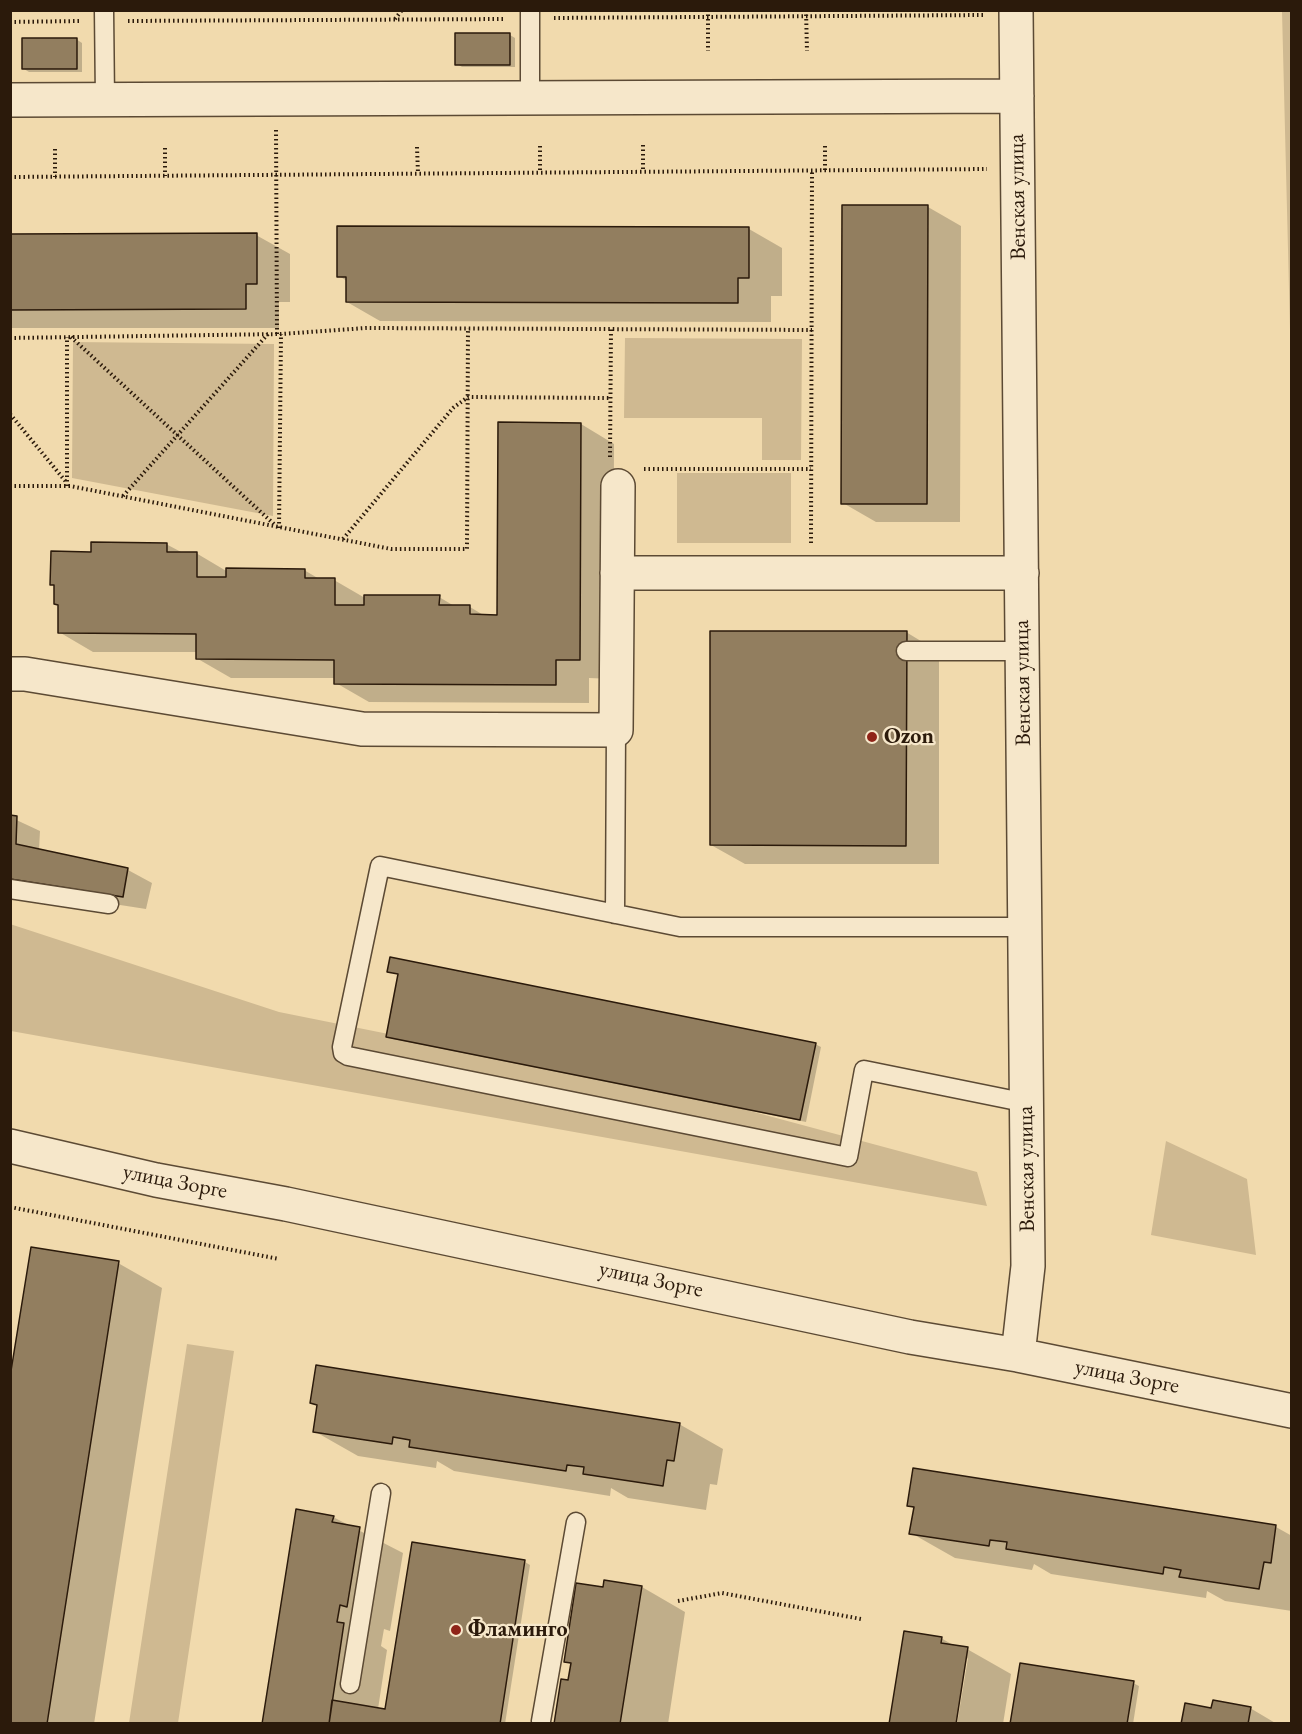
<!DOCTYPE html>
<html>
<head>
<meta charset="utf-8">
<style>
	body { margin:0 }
	#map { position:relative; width:1302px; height:1734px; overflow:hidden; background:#f1daad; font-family:"EB Garamond",serif }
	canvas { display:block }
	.frame { position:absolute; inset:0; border:12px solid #2b1a0b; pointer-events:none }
</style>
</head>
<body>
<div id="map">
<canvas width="1302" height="1734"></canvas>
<div class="frame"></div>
</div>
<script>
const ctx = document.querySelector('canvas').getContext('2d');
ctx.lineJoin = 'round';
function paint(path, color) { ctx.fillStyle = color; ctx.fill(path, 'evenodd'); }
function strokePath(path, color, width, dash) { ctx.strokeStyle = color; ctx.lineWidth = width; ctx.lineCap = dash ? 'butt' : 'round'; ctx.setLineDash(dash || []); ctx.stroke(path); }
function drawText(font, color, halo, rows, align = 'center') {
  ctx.font = font + ' "EB Garamond",serif'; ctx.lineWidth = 4.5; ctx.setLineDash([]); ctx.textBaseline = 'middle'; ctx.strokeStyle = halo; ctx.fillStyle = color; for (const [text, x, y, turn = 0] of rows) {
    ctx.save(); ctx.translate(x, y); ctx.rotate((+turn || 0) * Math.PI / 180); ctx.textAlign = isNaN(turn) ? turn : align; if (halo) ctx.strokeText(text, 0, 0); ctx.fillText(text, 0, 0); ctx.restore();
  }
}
const green = new Path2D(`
	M1282 11H1292L1291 369Z
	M625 338 802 339 801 460H762V418H624Z
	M73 342 274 344 273 516 72 478Z
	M677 473H791V543H677Z
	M10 924 279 1012 687 1094 977 1172 987 1206 11 1031Z
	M1166 1141 1247 1179 1256 1255 1151 1235Z
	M187 1344 234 1351 178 1723H129Z`);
const shadow = new Path2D(`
	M510 35 515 38V67H462L457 64Z
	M76 39 82 43V72H29L24 69Z
	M928 207 961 226 960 522H876L843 503Z
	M749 229 782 248V296H771V322L380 321 347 302V281L339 276Z
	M10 235H256L290 254V302H279V328H10Z
	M581 424 614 444 613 679 589 678V703L369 702 336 683V678H231L198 659V652H93L59 632V606L55 604V586L52 584 93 553 166 544 183 553H196L228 572 304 570 321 580H334L365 598 439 597 456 607H470L485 616H498Z
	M906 632 939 652V864H745L711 845Z
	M10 817 40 831 39 850 128 870 152 883 146 909 10 888Z
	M389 971 815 1044 821 1047 806 1122 393 1039 388 1036 400 975Z
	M118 1263 162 1288 94 1724H10Z
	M311 1402 679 1424 723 1449 717 1485 710 1484 706 1510 628 1498 611 1488 610 1496 454 1471 437 1461 436 1468 358 1456 314 1431 318 1406Z
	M914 1469 1276 1527 1292 1536V1611L1225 1601 1207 1591 1206 1598 1051 1574 1034 1564 1032 1570 955 1558 911 1533 915 1509 908 1505Z
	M333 1517 403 1553 390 1631 384 1629 381 1646 387 1650 378 1709 386 1711 525 1562 530 1565 505 1724H263Z
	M642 1587 685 1612 668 1724H555L572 1665 565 1661 604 1588Z
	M941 1638 958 1648 967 1649 1011 1674 1003 1724H957L968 1658 891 1724Z
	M1133 1683 1139 1686 1133 1724H1012Z
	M1250 1708 1277 1724H1183L1213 1709Z`);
const building = new Path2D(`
	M455 33H510V65H455Z
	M22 38H77V69H22Z
	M842 205H928L927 504H841Z
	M337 226 749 227V278H738V303L346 302V277H337Z
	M257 233V284H246V309L10 310V234Z
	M498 422 581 423 580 660H556V685L334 684V660L196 659V634L58 633V605L54 604V585H50L51 551 91 552V542L167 543V552H197V577H226V568L305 569V578H335V605H364V595H440L439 605H470V614L497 615Z
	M710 631H907L906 846 710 845Z
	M10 815 17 816 16 844 128 868 123 897 10 879Z
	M390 957 816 1043 800 1120 386 1037 398 974 387 972Z
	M31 1247 119 1261 47 1724H10V1377Z
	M316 1365 680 1423 674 1461 667 1460 663 1486 583 1474 584 1467 576 1466 567 1465 566 1471 409 1447 410 1440 393 1437 392 1444 313 1432 317 1405 310 1403Z
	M913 1468 1276 1525 1271 1563 1264 1562 1259 1589 1179 1577 1181 1570 1164 1567 1163 1574 1006 1549 1007 1542 990 1540 989 1546 909 1534 914 1507 907 1506Z
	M296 1509 334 1516 332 1522 360 1527 347 1607 340 1605 337 1622 344 1623 329 1724H262Z
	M412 1542 525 1560 500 1724H329L332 1700 385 1709Z
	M604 1580 642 1586 620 1724H554L561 1679 568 1680 571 1663 564 1662 576 1583 603 1587Z
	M904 1631 942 1637 941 1643 968 1647 956 1724H889Z
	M1020 1663 1134 1681 1127 1724H1010Z
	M1213 1700 1251 1707 1248 1724H1181L1185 1703 1211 1708Z`);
const path = new Path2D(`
	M708 10V51
	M806 10 807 51
	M554 18 985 15
	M395 19 402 10
	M128 21 505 19
	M10 22 79 21
	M276 130 277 334
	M643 145V171
	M540 146V172
	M417 147 418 173
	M165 148V176
	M55 149V177
	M825 170V144
	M10 177 987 169
	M71 337 276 526
	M10 338 281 334 366 328 812 330
	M10 414 67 483
	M610 457 611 329
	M644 469H811
	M10 486H70L391 549H467L468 328
	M67 486V337
	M123 496 268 334
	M279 528 281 334
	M343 539 453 408 468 397 610 398
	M811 543 812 170
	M10 1207 279 1259
	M678 1601 722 1593 861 1619`);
const lane = new Path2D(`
	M104 10 105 100
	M530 10V98
	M906 651H1022
	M10 889 109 904
	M615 914 616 730
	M1025 927H680L380 866 342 1047 343 1053 348 1056 848 1157 864 1070 1027 1103
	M350 1684 381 1493
	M541 1721 576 1522`);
const street = new Path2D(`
	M1016 10 1028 1266 1018 1355
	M10 100 1017 96
	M617 573H1022
	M10 674H25L362 729 616 730 618 486
	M10 1146 156 1180 286 1204 910 1337 1018 1355 1292 1411`);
const markers = [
	[872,737,6,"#8f2418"],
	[456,1630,6,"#8f2418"]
];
const streetNames = [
	["Венская улица",1018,197,-91],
	["Венская улица",1023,683,-91],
	["Венская улица",1027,1169,-91],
	["улица Зорге",175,1182,11],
	["улица Зорге",651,1280,12],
	["улица Зорге",1127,1377,11]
];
const poiNames = [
	["Ozon",884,737],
	["Фламинго",468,1630]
];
paint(green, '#cfb991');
paint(shadow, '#0003');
paint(building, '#927e5f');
strokePath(building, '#2b1a0b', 1.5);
strokePath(lane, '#5c4a34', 21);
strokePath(street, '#5c4a34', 36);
strokePath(path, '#2b1a0b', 4, [1.5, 3]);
strokePath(lane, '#f6e7ca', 18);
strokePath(street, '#f6e7ca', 33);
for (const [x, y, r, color] of markers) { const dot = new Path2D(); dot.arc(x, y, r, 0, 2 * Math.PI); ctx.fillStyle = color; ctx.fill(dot); strokePath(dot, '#f6e7ca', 2); }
drawText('22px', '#2b1a0b', '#f6e7ca', streetNames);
drawText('bold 22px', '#2b1a0b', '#f6e7ca', poiNames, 'left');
</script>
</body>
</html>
